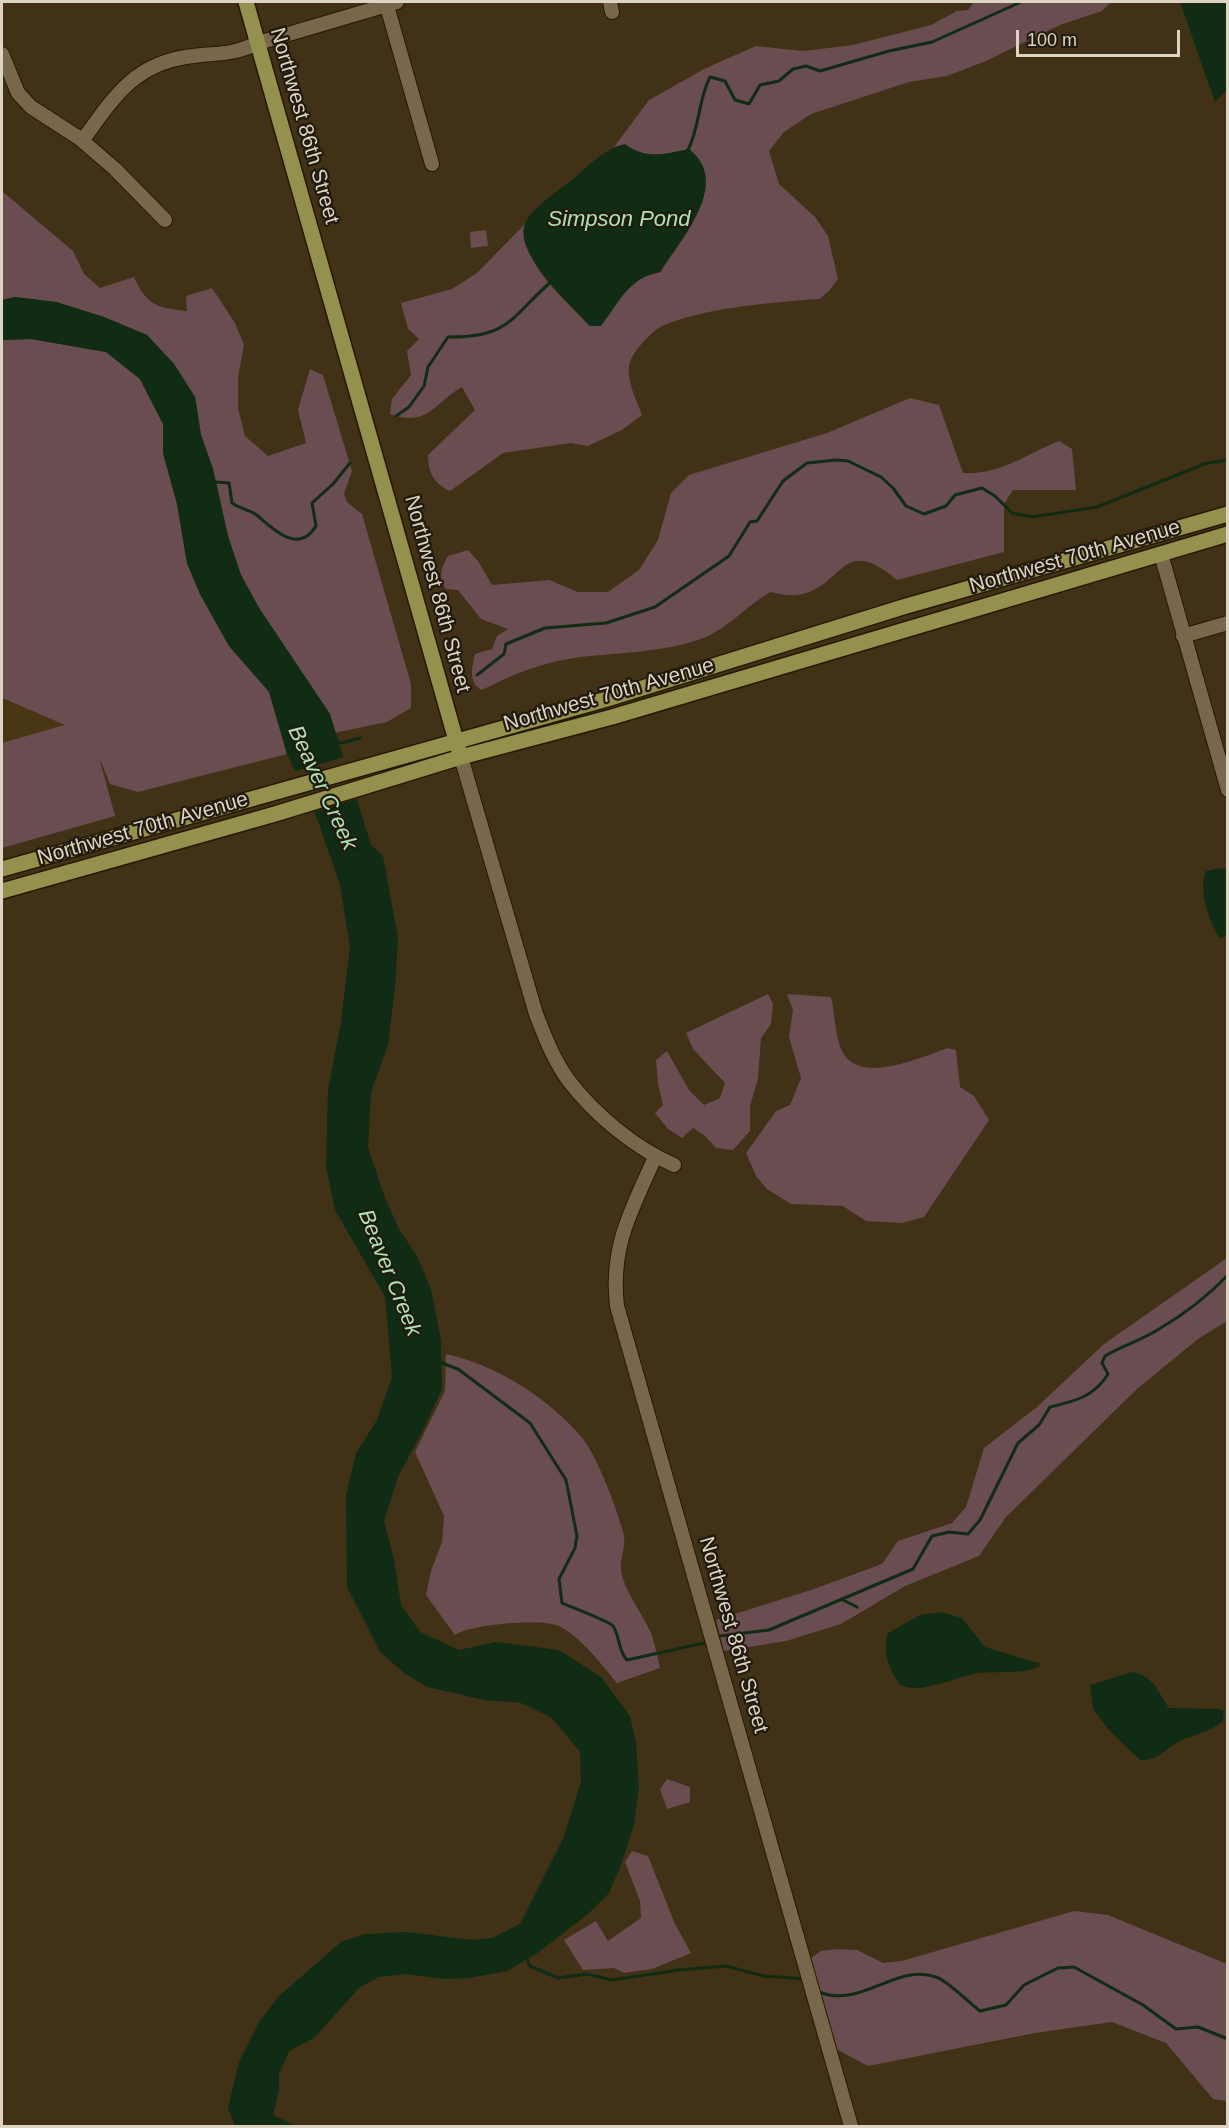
<!DOCTYPE html>
<html>
<head>
<meta charset="utf-8">
<style>
	body { margin:0 }
	#map { position:relative; width:1229px; height:2128px; overflow:hidden; background:#413116; font-family:Arial,sans-serif }
	canvas { display:block }
	.frame { position:absolute; inset:0; border:3px solid #ddd4c4; pointer-events:none }
	.scale { position:absolute; left:1016px; top:30px; width:164px; height:27px; box-sizing:border-box; border:3px solid #ddd4c4; border-top:0; padding-left:8px; font-size:18px; line-height:21px; white-space:nowrap; color:#ddd4c4; -webkit-text-stroke:4px #211a0f; paint-order:stroke }
</style>
</head>
<body>
<div id="map">
<canvas width="1229" height="2128"></canvas>
<div class="frame"></div>
<div class="scale">100 m</div>
</div>
<script>
const ctx = document.querySelector('canvas').getContext('2d');
ctx.lineJoin = 'round';
function paint(path, color) { ctx.fillStyle = color; ctx.fill(path, 'evenodd'); }
function strokePath(path, color, width, dash) { ctx.strokeStyle = color; ctx.lineWidth = width; ctx.lineCap = dash ? 'butt' : 'round'; ctx.setLineDash(dash || []); ctx.stroke(path); }
function drawText(font, color, halo, rows, align = 'center') {
  ctx.font = font + ' Arial,sans-serif'; ctx.lineWidth = 4.5; ctx.setLineDash([]); ctx.textBaseline = 'middle'; ctx.strokeStyle = halo; ctx.fillStyle = color; for (const [text, x, y, turn = 0] of rows) {
    ctx.save(); ctx.translate(x, y); ctx.rotate((+turn || 0) * Math.PI / 180); ctx.textAlign = isNaN(turn) ? turn : align; if (halo) ctx.strokeText(text, 0, 0); ctx.fillText(text, 0, 0); ctx.restore();
  }
}
const built = new Path2D(`
	M2 698 4 700 66 725 2 743Z`);
const green = new Path2D(`
	M974 2H1111L1102 11 1060 25 986 61 947 76 909 82 811 114 784 132 769 151 779 184 815 217 828 236 838 279 829 291 819 299C774 302 705 308 664 325 652 330 631 353 629 366 627 382 637 401 642 415L622 430 588 446 571 443 503 453 450 491C434 484 428 472 428 455L475 410 462 387C435 402 428 428 390 414L392 399 411 375 407 351 419 339 408 329 401 303 452 289 477 273 525 224C521 265 564 298 590 326L607 318 624 292 642 277 661 272C668 259 693 227 695 216 697 195 691 170 689 149 665 154 646 160 625 145L614 147 649 100 704 69 756 46 803 51 853 45 931 25 957 11 968 10Z
	M2 191 73 251 84 274 100 288 134 277C147 306 158 308 187 311L186 296 212 288 235 323 244 345 238 377V408L245 436 268 456 306 443 298 410 310 369 323 375 352 471 344 494 347 502 362 514 411 684V708L387 722 334 733 330 714 259 608 241 575 228 536 213 469 201 435 195 397 174 364 147 335 104 317 56 302 15 297 2 300Z
	M486 230 488 246 471 248 470 232Z
	M31 339 106 352 140 379 163 424V453L177 504 187 563 200 594 229 646 269 691 287 754 138 792 110 784 99 757 115 816 2 848V743L65 725 2 698V340Z
	M910 398 939 405 963 473C1001 475 1026 454 1059 441L1072 449 1076 490H1013L1004 504V552L897 580C842 534 844 584 803 594 791 597 781 594 770 592 745 607 727 630 698 640 661 652 620 653 581 657 547 661 512 674 482 690 468 683 472 667 475 654L492 649 497 636 508 629 481 619 458 590 446 589C438 576 441 569 448 556L468 550 478 561 492 585 549 580 578 592H608L639 570 658 540 671 493 689 475 827 433Z
	M768 994 773 1004 771 1024 761 1038 758 1079 750 1106V1131L733 1150 716 1148 704 1135 693 1128 682 1138 668 1129 655 1113 663 1105 658 1084 656 1060 667 1051 689 1090 704 1105 720 1098 725 1083 693 1049 686 1033Z
	M787 994 831 997C835 1014 835 1036 842 1051 859 1086 921 1057 948 1048L956 1050 960 1087 974 1096 989 1120 924 1217 902 1223 866 1221 843 1206 791 1204 767 1189 756 1176 746 1153 776 1111 790 1105 801 1078 789 1037 793 1010Z
	M1227 1258V1321L1198 1339 1138 1388 1006 1517 979 1556 905 1586 841 1624 786 1641 724 1651 716 1620 814 1589 882 1564 898 1541 952 1523 966 1507 984 1448 1037 1407 1104 1344Z
	M446 1354C497 1365 550 1399 583 1439 598 1458 618 1512 624 1535 626 1549 618 1562 622 1576 628 1596 642 1613 651 1633 655 1644 657 1656 660 1668L617 1683C603 1666 578 1633 556 1625 539 1619 470 1624 455 1635L426 1595 431 1571 442 1542 444 1516 415 1452 445 1391Z
	M667 1779 690 1787V1802L667 1809 660 1789Z
	M632 1851 648 1856 675 1924 691 1953 652 1969 624 1973 614 1968 583 1970 564 1940 596 1921 608 1941 641 1918 640 1901 625 1862Z
	M1074 1911 1108 1915 1227 1964V2101L1213 2099 1166 2043 1112 2022 1035 2033 868 2066 836 2049 819 1999 811 1958 821 1951 837 1949 857 1950 883 1963 902 1961Z`);
const water = new Path2D(`
	M1180 2H1227V90L1215 102Z
	M625 144C646 160 665 154 689 149 733 184 680 239 660 272 630 277 618 303 601 326H590C572 306 513 253 525 224 530 210 556 192 568 183 587 169 600 150 625 144Z
	M15 297 56 302 104 317 147 335 174 364 195 397 201 435 213 469 228 536 241 575 259 608 330 714 371 845 383 856 398 938 395 988 388 1045 371 1092 368 1147 385 1198 399 1229 417 1256 431 1289 441 1341 442 1389 422 1432 398 1477 384 1521 394 1559 401 1605 420 1632 459 1650 496 1642 559 1650 601 1677 630 1716 636 1743 639 1786 634 1825 621 1865 609 1893 588 1914 539 1952 507 1971 469 1978 443 1979 406 1974 379 1977 360 1987 314 2038 289 2051 279 2074V2091L273 2115 296 2126H235L228 2108 239 2062 259 2022 278 1997 342 1941 366 1934 407 1932 472 1940 492 1938 520 1924 563 1839 581 1782 580 1752 552 1718 521 1703 484 1700 427 1687 403 1672 380 1652 347 1587 346 1496 356 1453 377 1420 392 1377 385 1297 335 1210 326 1166 328 1090 341 1022 350 947 340 885 318 821 287 754 269 692 229 646 200 594 187 563 177 504 163 453V424L140 379 106 352 31 339 2 340V300Z
	M1221 868 1227 869 1228 936 1220 938C1209 923 1198 889 1206 871Z
	M941 1612 962 1618 985 1647 1041 1664C1033 1675 992 1671 978 1673 954 1677 922 1695 900 1685 889 1669 882 1652 888 1633L920 1615Z
	M1132 1672C1153 1675 1158 1692 1169 1708L1220 1709 1224 1711 1223 1721C1208 1734 1191 1734 1175 1744 1163 1751 1155 1762 1140 1760L1109 1730 1093 1709 1090 1685Z`);
const pier = new Path2D(`
	M345 757 360 798 310 813 292 772Z`);
const stream = new Path2D(`
	M687 152C700 128 698 100 710 77L725 81 735 100 749 104 760 85 779 81 793 69 806 66 820 71 889 51 932 42 1021 2
	M396 416 409 407 424 386 428 367 448 337C511 338 512 315 553 280
	M214 482 229 483 232 503C240 509 251 510 258 516 275 531 299 554 316 526L312 503 333 484 350 463
	M477 675 504 654 506 644 545 628 606 623 655 607 729 556 750 522 757 521 783 481 807 463 836 460 848 461 881 477 893 488 906 506 924 514 946 506 955 495 982 488 995 496 1012 513 1032 517 1097 507 1207 463 1228 460
	M333 739 341 743 360 738
	M439 1362 458 1369 530 1423 566 1480 577 1536 575 1548 559 1579 562 1603C571 1607 611 1622 613 1626 620 1636 618 1651 627 1660L704 1643
	M843 1600 857 1607
	M720 1636 769 1630 913 1569 932 1536 949 1532 968 1534 980 1520 1018 1443 1039 1425 1050 1407C1075 1401 1094 1397 1108 1374L1102 1363 1105 1356C1122 1346 1142 1340 1159 1329 1185 1314 1207 1297 1228 1275
	M526 1956 530 1966 558 1978 587 1974 612 1980 678 1970 726 1966 764 1976 805 1979
	M819 1992C861 2009 895 1963 936 1977 948 1981 968 2002 980 2011L1006 2005 1024 1985 1058 1968 1074 1967 1143 2005 1176 2029 1198 2027 1228 2039`);
const minor = new Path2D(`
	M610 2 612 12
	M387 6 432 164
	M2 54 18 93 31 107 79 138 115 169 165 220
	M79 138 85 137C114 97 134 65 186 57 216 52 227 57 258 43L397 2
	M1161 554 1228 790
	M1183 636 1228 623
	M461 757 536 1014C545 1037 554 1061 569 1081 595 1115 635 1148 674 1165
	M655 1157C632 1210 610 1245 617 1306L851 2126`);
const major = new Path2D(`
	M246 2 459 751
	M2 869 607 699 903 607 1228 514
	M2 891 275 814 461 757 612 717 1228 534`);
const streetNames = [
	["Northwest 86th Street",304,126,74],
	["Northwest 70th Avenue",1075,557,-16],
	["Northwest 86th Street",437,594,75],
	["Northwest 70th Avenue",609,695,-16],
	["Northwest 70th Avenue",143,829,-16],
	["Northwest 86th Street",733,1635,74]
];
const waterNames = [
	["Simpson Pond",619,220],
	["Beaver Creek",322,788,65],
	["Beaver Creek",389,1273,68]
];
paint(built, '#493614');
paint(green, '#694d50');
paint(water, '#102c14');
paint(pier, '#413116');
strokePath(stream, '#102c14', 3);
strokePath(minor, '#271900', 16);
strokePath(major, '#271900', 18);
strokePath(minor, '#78674b', 14);
strokePath(major, '#93914d', 15);
drawText('21px', '#ddd4c4', '#211a0f', streetNames);
drawText('italic 22px', '#aee2b3', '#211a0f', waterNames);
</script>
</body>
</html>
